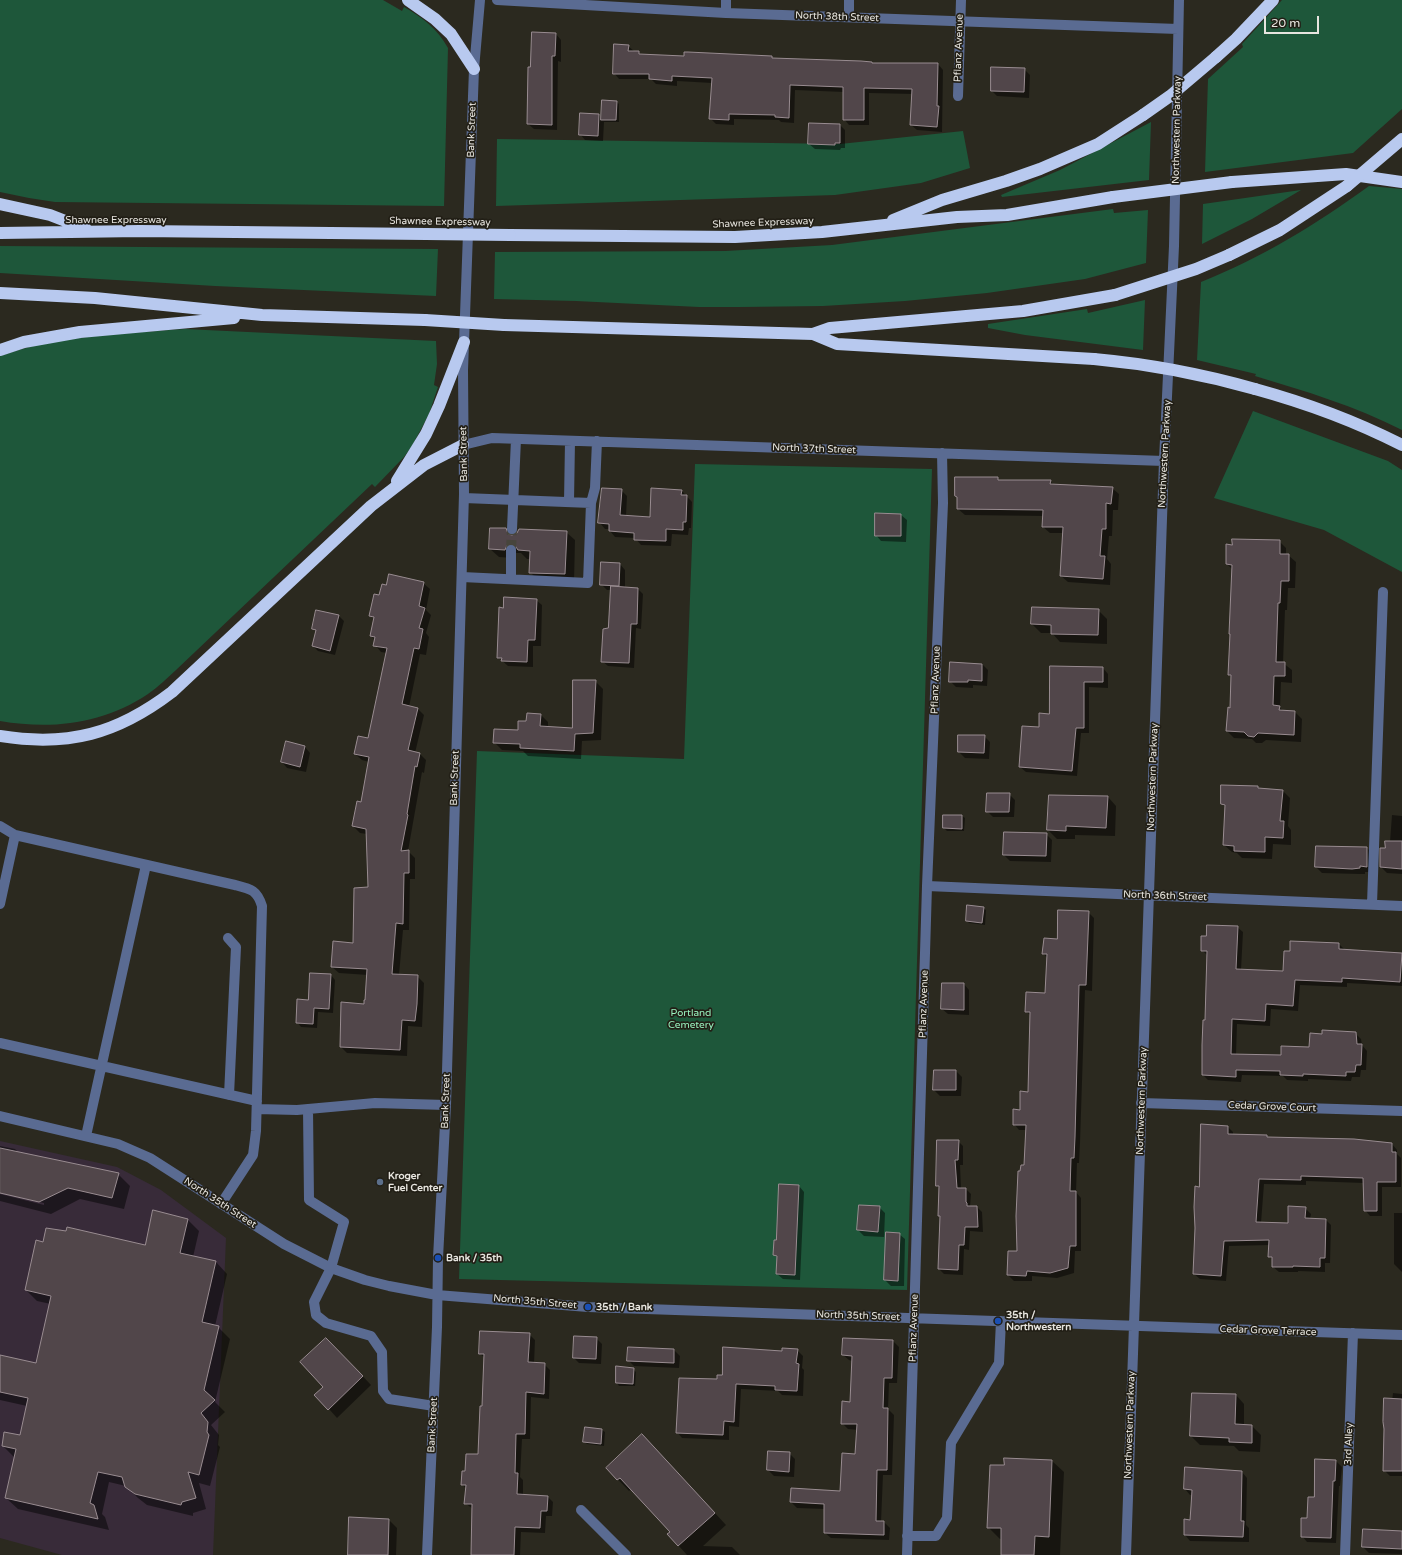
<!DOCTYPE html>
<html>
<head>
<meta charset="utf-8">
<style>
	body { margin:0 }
	#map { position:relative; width:1402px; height:1555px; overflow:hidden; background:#2b291f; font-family:"Varela Round",sans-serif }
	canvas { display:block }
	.scale { position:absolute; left:1264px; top:16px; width:55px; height:18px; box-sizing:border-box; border:2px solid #e7e5df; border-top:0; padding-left:5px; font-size:12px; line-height:14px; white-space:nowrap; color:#e7e5df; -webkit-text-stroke:3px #221f16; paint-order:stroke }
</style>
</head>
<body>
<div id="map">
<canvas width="1402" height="1555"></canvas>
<div class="scale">20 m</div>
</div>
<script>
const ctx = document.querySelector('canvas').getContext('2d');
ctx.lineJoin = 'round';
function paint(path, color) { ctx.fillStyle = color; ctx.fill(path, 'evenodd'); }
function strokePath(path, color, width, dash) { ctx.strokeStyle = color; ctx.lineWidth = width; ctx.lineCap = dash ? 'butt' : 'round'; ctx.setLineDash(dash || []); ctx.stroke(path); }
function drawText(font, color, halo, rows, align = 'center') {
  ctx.font = font + ' "Varela Round",sans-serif'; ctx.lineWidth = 3.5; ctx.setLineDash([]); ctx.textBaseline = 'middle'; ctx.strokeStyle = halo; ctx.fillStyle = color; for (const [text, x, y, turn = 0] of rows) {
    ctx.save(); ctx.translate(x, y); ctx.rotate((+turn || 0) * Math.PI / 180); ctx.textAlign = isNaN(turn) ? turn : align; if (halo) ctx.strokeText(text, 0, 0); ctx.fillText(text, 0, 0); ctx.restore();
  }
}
const industrial = new Path2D(`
	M0 1141 117 1167 161 1190 226 1238 213 1555H62L0 1538Z`);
const green = new Path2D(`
	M0 0H383L402 11 404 7C423 18 437 28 448 48L444 206 55 202 29 198 0 192Z
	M1282 0H1402V109L1353 153 1205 172 1208 79 1243 47 1242 44Z
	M1151 122 1149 180 1002 197 1001 195 1060 170Z
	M963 131 970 168 921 183 835 195 496 206 497 139 840 144Z
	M1369 186 1402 189V430C1355 406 1305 391 1255 376L1256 374 1197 360 1201 282C1263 257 1315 225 1369 186Z
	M1301 190 1252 219 1202 244 1203 204Z
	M1113 209 1114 213 1148 210 1146 263 1085 279 987 293 905 301 823 306 740 307H699L576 301 494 299 495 252 725 251 832 245Z
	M0 246 438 249 436 296 215 286 0 273Z
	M1145 300 1143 350 1025 335 988 328V324L1087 309 1088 313Z
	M185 329 436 341 437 364 434 385 438 387 429 414 412 446 404 457 375 487 372 484 176 670C167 678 158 687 148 694 103 724 52 730 0 721V356C21 349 41 343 63 340 103 334 144 332 185 329Z
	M1253 411 1388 461 1402 470V572L1324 530 1214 498Z
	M695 464 932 469 907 1290 459 1279 477 751 684 759Z`);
const shadow = new Path2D(`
	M556 34 561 40V62L558 61 557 130 534 129 528 124 531 68Z
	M628 46 634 51 639 52 641 55 685 57H771L773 59 873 64H938L943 70 942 132 917 130 911 125 913 94 869 93V125H849L844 119V92L795 90 794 123 781 122 779 120 734 119V125L716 124 710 118 712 83 677 81V86L656 84 651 79H619L614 73Z
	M1024 69 1030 75 1029 98 997 96 992 91Z
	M617 102 619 104V122H604L603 141 585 140 580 134 599 115 602 119Z
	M840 125 845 130V148H841L840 150 815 149 809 144Z
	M997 478 1000 481H1050L1054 485 1112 488 1119 494 1118 510H1113L1112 536H1109L1107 559 1111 564 1110 585 1068 582 1061 576 1064 533H1050L1043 527V516L965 515 958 509V498L956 496Z
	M621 490 627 496 626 516 651 518 682 491 692 502 691 528H689L688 535 672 534 671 546 641 545 635 538 615 537 610 531V529H605L600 523Z
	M901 515 907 520 906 542 881 541 876 535Z
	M505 529 512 536 566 532 575 540 574 582 539 581 530 572 531 559H527L521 553H516L513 558 499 557 490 549Z
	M1279 541 1286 548V555H1288L1296 562 1295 588H1288L1287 610H1285L1283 663 1292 670V683L1281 682 1280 708 1284 711 1295 712 1302 719 1301 742 1266 740 1262 743H1256L1252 739 1234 738 1227 731 1231 709 1232 677 1229 675 1233 570 1227 564Z
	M620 564 625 570V588L638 589 643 594 641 629 636 628 634 668 608 666 602 661 609 629 612 590H607L601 584Z
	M423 583 430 589 426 610 431 615 426 633 429 637 426 655 420 654 409 707 417 708 424 715 415 753 420 754 426 760 424 773 422 772 408 851 415 858V879H410L409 930H403L399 975 417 976 424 983 422 1027 408 1026 407 1056 347 1053 341 1047 366 1001 368 975 339 973 332 967 354 944 369 888 367 834 360 833 353 826 362 803 369 762 362 760 355 754 369 740 387 653 381 652 375 645V640L371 636 374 619 370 615 387 586Z
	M536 600 542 605 541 646H533V667L508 666 498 657 504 609Z
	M1098 610 1107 619V644L1060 642 1052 633H1041L1032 624Z
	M317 611 339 616 344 621 335 655 318 651 313 646 316 632 313 629Z
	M982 664 988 670 987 686 973 685V688L956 687 950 681Z
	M1051 667 1103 668 1108 674V688L1089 687V733H1081L1077 776 1026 772 1020 767 1040 728 1050 715Z
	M595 681 603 689 601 740 582 741 581 759 528 756 523 751 502 750 494 742 519 731 540 714 548 722V728L573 729Z
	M984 736 990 742 989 759 965 758 959 752Z
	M305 747 310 753 306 772 287 768 282 762Z
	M1258 787 1260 789 1283 791 1290 798 1288 826 1291 830V845L1273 844 1272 859 1242 858 1237 853 1232 852 1224 845 1226 808 1222 804Z
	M1009 794 1015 800 1014 817H993L987 811Z
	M1108 797 1116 806 1115 836 1075 835V839H1057L1048 830Z
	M1392 815 1402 816V874L1387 873 1381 867 1386 849 1390 842Z
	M962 816 965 818 964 831H947L944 828Z
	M1005 833 1046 834 1052 840 1051 862 1010 861 1004 855Z
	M1317 847 1367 848 1373 854 1372 872H1365V874H1359L1322 873 1316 867Z
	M983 908 986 910 985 925 969 923 967 921Z
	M1088 912 1094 918 1092 991 1085 990 1080 1143 1079 1163H1077L1076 1192 1081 1198V1251H1075L1074 1273 1057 1278 1032 1276V1281H1014L1008 1275 1018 1252 1021 1172 1025 1166 1026 1130H1019L1014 1124 1029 1093 1031 1016 1026 1011 1046 994 1047 958 1043 953Z
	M1237 927 1243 932 1241 970 1284 972 1339 944 1345 950 1402 954V986L1347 983V987L1300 985 1298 1011 1271 1009 1270 1026 1237 1024 1236 1055 1282 1056 1355 1033 1361 1039 1362 1045 1367 1051 1366 1070H1361L1360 1077H1352L1351 1081 1308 1079V1081L1287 1080 1283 1076 1242 1075 1241 1082 1208 1080 1203 1075 1208 956 1202 950Z
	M331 975 335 980 333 1013 318 1012 317 1028 301 1027 297 1022 309 1001Z
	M964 984 969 990V1015L948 1014 942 1009Z
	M956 1071 962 1077 961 1096H940L934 1090Z
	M1228 1127 1233 1132V1135L1267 1136 1269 1138 1392 1144 1397 1150V1154L1401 1158V1187H1382V1216H1370L1365 1210 1364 1183 1306 1181V1185L1264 1184 1261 1223 1289 1224 1305 1208 1311 1214 1310 1219 1326 1220 1331 1225 1330 1263H1325V1272L1298 1271V1272H1279L1273 1267V1260L1269 1256 1270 1245 1229 1246 1226 1281 1200 1279 1194 1274 1200 1188Z
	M958 1141 963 1146V1165H960L961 1189H966L971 1194 970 1207H977L982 1212 983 1232 970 1231 969 1250 964 1249 963 1275 944 1274 939 1269 941 1217 939 1216 940 1189 937 1186Z
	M0 1146 15 1149 19 1153 118 1174 130 1186 124 1209 80 1199 51 1214 0 1201V1194L44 1205V1203L0 1192Z
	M799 1186 804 1192 800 1280 783 1279 777 1274 778 1258 774 1255 777 1242Z
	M879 1207 885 1213 884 1237 864 1236 858 1230Z
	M1394 1213H1402V1272L1394 1264Z
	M187 1219 199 1231 193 1257 216 1262 227 1274 215 1326 218 1327 230 1339 215 1402 225 1412 211 1425 219 1435 218 1445 220 1447 210 1486 199 1483 206 1509 193 1513V1516L147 1505 138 1498 126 1486 109 1482 102 1514 105 1517 109 1530 18 1509 6 1498 15 1458 3 1446 5 1433 20 1436 27 1406 0 1400V1356L37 1364 51 1304 37 1301 26 1290 44 1243 146 1246Z
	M899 1234 905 1239 904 1286H891L885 1280Z
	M529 1334 535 1340 534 1364H544L550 1370 549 1399 531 1397 530 1439H522L520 1477 523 1480V1496L548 1497 553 1502 552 1516H546L545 1533 521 1532 520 1555H471L473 1509 465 1503 466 1489 462 1484 466 1472 479 1455 483 1407 485 1358 480 1354Z
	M596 1338 602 1344 601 1364 579 1363 574 1358Z
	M893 1341 899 1347 897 1383H889L888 1409 894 1415 892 1475H883L881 1522H884L890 1528 889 1540 831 1538 825 1533V1509L797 1508 791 1502 841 1492 856 1455 858 1430 848 1429 842 1423 851 1403 852 1361 849 1360 843 1355Z
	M674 1350 680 1356 679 1368 634 1366 628 1360Z
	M797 1350 803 1356 802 1368 804 1370 803 1396 782 1395 778 1391 741 1389 739 1427 729 1426V1440L682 1438 677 1432 718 1380 723 1376 783 1352Z
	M617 1367 633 1369 636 1372 635 1386H619L617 1383Z
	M355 1368 371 1385 337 1418 329 1409Z
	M1393 1393 1402 1394V1476H1390L1384 1470Z
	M1236 1395 1244 1404V1426H1252L1261 1435 1260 1452 1239 1451 1234 1446 1200 1445 1191 1436Z
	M586 1428 602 1430 605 1432 604 1446 587 1444 584 1442Z
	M654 1447 726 1525 703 1546 732 1547 740 1555H687L669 1535 671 1532 632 1489 629 1491 607 1468Z
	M789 1453 795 1459 794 1477 774 1476 768 1470Z
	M1052 1461 1064 1472 1060 1555H1002V1539H1000L988 1527 1005 1466Z
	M1336 1461 1342 1467 1340 1486H1339L1336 1543 1307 1542 1302 1536 1314 1498Z
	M1242 1472 1247 1478 1246 1525 1249 1528V1542L1190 1541 1185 1535 1191 1521 1193 1495H1190L1185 1489Z
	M389 1520 397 1528 396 1555H349Z
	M1402 1532V1554L1369 1553 1363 1547Z`);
const building = new Path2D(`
	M532 32 556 33 555 56H552V125L527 124 528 67H530Z
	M614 44 629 45 628 51H639V54L684 56V52H688L772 56V58L861 61 872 62V63H938L937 106H939L937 127 910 125 912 89 864 88V120H843V87L790 85 789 118 775 117V115L729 114V120L709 119 712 78 672 76V81L649 79V74H613Z
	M991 67 1025 68 1024 92 991 91Z
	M602 100 617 101 616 120H601Z
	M580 113 599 114 598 136 579 135Z
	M809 123 840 124V143H835V145L808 144Z
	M955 477H998V480H1051L1050 484 1113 487 1111 504 1106 503V529H1102L1100 556H1105L1103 579 1060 576 1063 527H1042L1043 510 957 509V497L955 496Z
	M602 488 622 489 620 515 650 517 651 488 682 490 681 495H687L686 522H683V530L666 529V541L634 540V533L609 531V524L598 523Z
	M875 513 901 514V536H875Z
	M490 528H506L508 534 512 535 517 533 519 529 567 531 565 574 529 573 530 551 518 550 514 544 507 545 505 550 489 549Z
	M1232 539 1280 540V554H1289V581H1281L1280 603H1278L1276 662H1285V676H1274L1273 705 1280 706 1279 710 1295 711 1294 735 1258 733 1254 737 1248 736 1244 732 1226 731 1228 707 1230 708 1231 675H1228L1230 634H1229L1232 565 1226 564V544L1232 545Z
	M601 562 620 563 619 586 600 585Z
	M389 574 424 582 419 606 425 608 419 628 423 629 419 649 414 648 402 704 418 708 408 750 420 753 417 767 415 766 407 814 408 815 401 851 409 850V873H404L403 924 396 923 392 974 418 975 417 1004 415 1021 402 1020 400 1050 340 1047 341 1002 364 1004V1000H365L367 969 331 967 333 941 353 943 354 888 368 887 366 829 352 826 357 801 361 802 369 757 354 754 358 736 368 738 387 648 373 646 375 637 370 636 374 617 369 616 374 594 379 595 382 584 386 585Z
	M611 586 638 588 637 624H631L629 663 601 662 603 629 608 628Z
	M504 597 537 599 535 640H528L527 662 501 661 502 658H497L499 607 503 608Z
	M1032 607 1099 609 1098 635 1051 634V625L1031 624Z
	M316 610 339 615 330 651 312 646 316 630 312 629Z
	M950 662 982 664V681L968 680V682H949Z
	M1050 666 1103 667V682H1084V728H1076L1072 771 1019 767 1022 726 1039 727V713L1049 714Z
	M573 680H596L593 733 575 734 574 751 520 748V744L493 743 494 729 518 730V721H526L527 713 541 714 540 726 572 728Z
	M958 735H985L984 753 958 752Z
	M286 741 305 746 300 767 281 762Z
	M1221 785 1258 786V788L1283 790 1280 821H1284L1283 838 1265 837V852L1234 851V846L1223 845 1225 805 1221 804Z
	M987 793H1010L1009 812H986Z
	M1049 795 1108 796 1106 828 1066 826V831L1047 830Z
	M943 815H962V829L943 828Z
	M1004 832 1047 833 1046 856 1003 855Z
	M1385 841H1402V869L1380 867V848H1385Z
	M1316 846 1367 847V867L1360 866V868L1352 869 1315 867Z
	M967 905 984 907 982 923 966 921Z
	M1058 910 1089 911 1086 985H1079L1075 1137 1074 1158H1071L1070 1191H1076V1246H1070L1068 1268 1050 1273 1027 1271 1026 1276 1007 1275 1008 1251H1017L1016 1216 1018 1171H1020L1021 1165H1024L1026 1125H1013V1109L1020 1110V1091L1028 1092 1030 1012H1025L1026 992 1045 993 1047 954H1042L1044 938 1057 939Z
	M1207 925 1238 926 1236 969 1283 971 1284 951H1290V941L1339 943V949L1402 953 1400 982 1342 978V982L1295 980 1293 1006 1266 1004 1265 1021 1232 1019 1231 1054 1281 1055V1046L1309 1047 1310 1033 1322 1034V1030L1356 1032 1357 1044H1362L1361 1065H1356L1355 1072H1346V1076L1303 1074V1076L1280 1075V1071L1236 1070V1077L1202 1075V1045L1203 1020H1205L1207 951H1201V936H1206Z
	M310 973 331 974 329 1009 314 1008 313 1024 296 1023 297 999 308 1000Z
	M942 983H964V1010L941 1009Z
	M934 1070H956V1090H933Z
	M1201 1124 1228 1126V1134L1267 1135V1137L1354 1139 1392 1143V1152H1396V1182H1377V1211H1364L1363 1178 1301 1176V1180L1259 1179 1256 1222 1288 1223V1206L1306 1207 1305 1218 1326 1219 1325 1258H1320V1267L1293 1266V1267H1272V1257H1268L1269 1240 1224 1241 1221 1276 1193 1274 1195 1228 1194 1207 1195 1186 1199 1187Z
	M937 1140H959L958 1160H955L957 1188H966V1202L967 1203V1206H977L978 1227H965L964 1245H959L958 1270 938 1269 940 1216H938L939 1186H936Z
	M0 1148 119 1173 112 1198 68 1188 39 1202 0 1193Z
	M779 1184 799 1185 795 1275 776 1274 777 1256 773 1255 774 1240H776Z
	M859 1205 880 1206 878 1232 857 1230Z
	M153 1210 188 1219 180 1253 216 1261 202 1322 219 1326 204 1390 215 1400 201 1413 208 1422 207 1432 209 1435 199 1475 188 1472 196 1498 182 1502 181 1505 135 1494 125 1487 122 1477 98 1472 90 1503 94 1505 98 1519 5 1498 16 1449 2 1446 4 1432 20 1435 28 1398 0 1392V1355L36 1363 51 1296 25 1290 36 1240 43 1242 46 1228 66 1231 67 1227 145 1245Z
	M886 1232 900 1233 898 1281 884 1280Z
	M480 1331 530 1333 528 1362 545 1363 544 1394 526 1392 525 1434H516L515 1473H518L517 1494 548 1496 547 1511H541L540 1528 515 1527 514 1555H471L472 1504H464L466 1485H461L462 1471H465L466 1454H478L480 1406H482L484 1354H479Z
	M574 1336 597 1337 596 1359 573 1358Z
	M326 1338 363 1376 328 1410 314 1395 323 1387 300 1362Z
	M843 1338 893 1340 892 1378H884L883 1408H888L887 1470H877L876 1521H884V1535L824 1533V1504L790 1502 791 1488 840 1491 842 1453 855 1454 857 1424H841L842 1401 850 1402 852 1356 842 1355Z
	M628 1347 674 1349V1363L627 1361Z
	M723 1347 782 1351V1348L798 1349 796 1363 799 1364 797 1391 775 1390V1386L736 1384 734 1422 724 1421 723 1435 676 1433 679 1378 717 1379V1375H722Z
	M616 1366 634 1368 633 1384 616 1383Z
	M1192 1393 1236 1394 1235 1424 1252 1425V1443L1229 1442V1438L1190 1436Z
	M1384 1398 1402 1399V1471H1383L1384 1429 1383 1422Z
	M585 1427 602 1429 601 1444 583 1442Z
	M642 1434 715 1513 678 1546 667 1534 670 1532 620 1478 617 1480 606 1468Z
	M768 1451 790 1452 789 1472 767 1470Z
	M1004 1458 1052 1460 1049 1537 1035 1536 1034 1555H1001V1528H987L990 1465H1004Z
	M1315 1459 1336 1460 1335 1481H1333L1331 1538 1301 1537V1518H1307L1308 1497H1314Z
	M1185 1467 1242 1471 1241 1521H1244L1243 1537 1184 1535V1519L1190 1520 1191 1506 1192 1490 1184 1489Z
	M349 1517 389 1519 388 1555H348Z
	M1363 1529 1402 1531V1549L1362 1547Z`);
const minorTunnel = new Path2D(`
	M511 550 512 529`);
const minor = new Path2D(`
	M497 0 726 13 1178 29
	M849 0V17
	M726 13V0
	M958 96 961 0
	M463 445 492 438 1164 461
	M569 502 570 441
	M591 503 595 488 597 441
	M512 529 516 439
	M462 577 588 583 591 503 464 498
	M511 579V550
	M0 826 15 835
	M927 886 1402 906
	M0 904 15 835 235 885C251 889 257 890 262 906L256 1131 253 1155 221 1204
	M1372 904 1383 592
	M228 938 236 947 229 1095
	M0 1043 257 1101
	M1141 1103 1402 1111
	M257 1109 297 1110 375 1103 446 1105
	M308 1109 309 1200 344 1222 331 1268 314 1302 316 1315 326 1323 371 1336 382 1352 383 1391 389 1399 434 1406
	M0 1116 118 1144 150 1158 284 1244 331 1268 365 1280 389 1286 437 1295 588 1307 1402 1335
	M86 1136 146 865
	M581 1510 626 1555
	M907 1536H936L947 1518 951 1443 999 1363 1001 1321
	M427 1555 437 1327 438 1258 446 1105 464 494 463 370 474 69 480 0
	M907 1555 927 886 943 503 942 453
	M1126 1555 1164 461 1174 246 1179 0
	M1345 1555 1353 1333`);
const highway = new Path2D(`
	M408 0 435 19 451 34 474 69
	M1216 57 1236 39 1273 0
	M1232 182 1346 174 1402 182
	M0 204 50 215 86 229
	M893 220 942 200 1006 181 1040 169 1098 144 1143 115
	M0 233 140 231 426 234
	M510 235 735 237 822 232 957 217 1007 215 1113 197
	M1229 255 1280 230 1347 186
	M0 293 95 298 262 315 425 320
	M504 325 813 334 837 344 1094 359
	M813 334 830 328 1023 311 1115 295
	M0 350 24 342 80 332 234 318
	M1255 389C1306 403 1355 421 1402 445
	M397 481 426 434 439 406 464 342
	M0 736C68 747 117 734 172 692L371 506 424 465 463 445`);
const highwayBridge = new Path2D(`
	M1143 115 1170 96 1216 57
	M1347 186 1402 139
	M1113 197 1232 182
	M426 234 510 235
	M1115 295 1196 269 1229 255
	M425 320 504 325
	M1094 359C1149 364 1202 374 1255 389`);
const markers = [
	[380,1182,4,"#5c6f8a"],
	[438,1258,4,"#1a4fb4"],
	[588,1307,4,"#1a4fb4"],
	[998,1321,4,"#1a4fb4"]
];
const streetNames = [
	["North 38th Street",837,17,2],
	["Pflanz Avenue",959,48,-88],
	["Bank Street",472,130,-88],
	["Northwestern Parkway",1177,130,-89],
	["Shawnee Expressway",116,220],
	["Shawnee Expressway",440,222,1],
	["Shawnee Expressway",763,223,-2],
	["North 37th Street",814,449,2],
	["Bank Street",464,454,-91],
	["Northwestern Parkway",1165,454,-87],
	["Pflanz Avenue",936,680,-88],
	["Northwestern Parkway",1153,777,-88],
	["Bank Street",455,778,-88],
	["North 36th Street",1165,896,2],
	["Pflanz Avenue",924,1004,-88],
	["Bank Street",446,1101,-88],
	["Northwestern Parkway",1142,1101,-88],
	["Cedar Grove Court",1272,1107,2],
	["North 35th Street",220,1203,33],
	["North 35th Street",535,1302,5],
	["North 35th Street",858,1316,2],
	["Pflanz Avenue",914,1328,-88],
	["Cedar Grove Terrace",1268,1331,2],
	["Bank Street",433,1425,-87],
	["Northwestern Parkway",1130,1425,-88],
	["3rd Alley",1349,1444,-88]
];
const parkNames = [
	["Portland",691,1013],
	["Cemetery",691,1025]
];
const poiNames = [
	["Kroger",388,1176],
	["Fuel Center",388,1188],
	["Bank / 35th",446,1258],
	["35th / Bank",596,1307],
	["35th /",1006,1315],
	["Northwestern",1006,1327]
];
paint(industrial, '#382b39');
paint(green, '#1e573a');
paint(shadow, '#0007');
paint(building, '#51464a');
strokePath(building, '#998c91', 1);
strokePath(minorTunnel, '#47453c', 10, [10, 5]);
strokePath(minor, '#5a6b92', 10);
strokePath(highway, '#b8c9ef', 12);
strokePath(highwayBridge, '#b8c9ef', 12);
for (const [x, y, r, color] of markers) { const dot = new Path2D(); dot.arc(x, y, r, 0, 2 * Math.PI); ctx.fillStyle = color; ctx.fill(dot); strokePath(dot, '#221f16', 1.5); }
drawText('10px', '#e7e5df', '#221f16', streetNames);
drawText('10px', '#98f3bf', '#221f16', parkNames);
drawText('bold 10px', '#e7e5df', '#221f16', poiNames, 'left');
</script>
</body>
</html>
